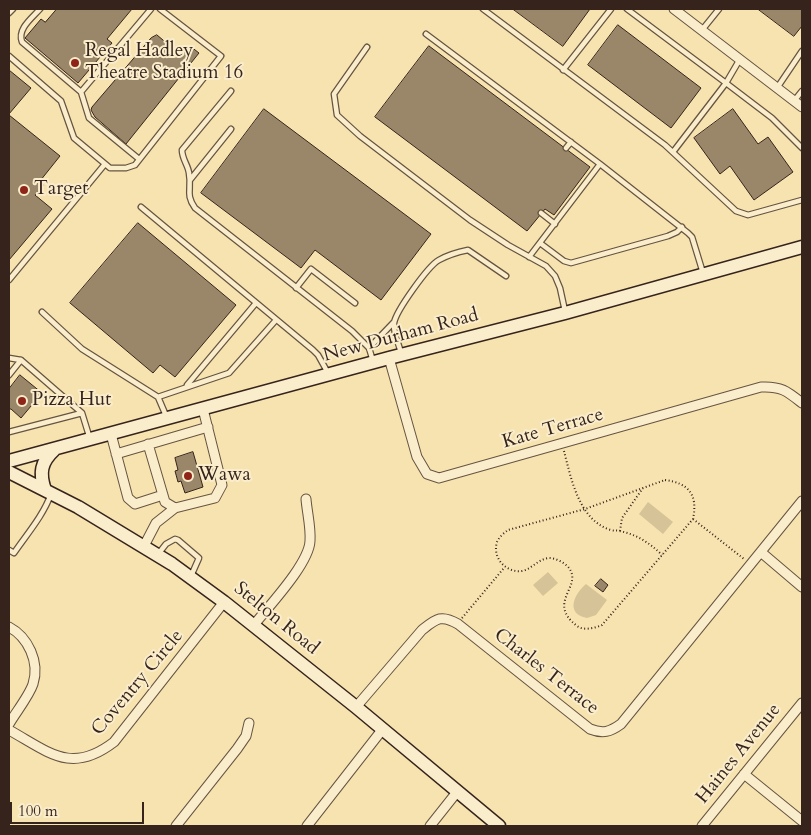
<!DOCTYPE html>
<html>
<head>
<meta charset="utf-8">
<style>
	body { margin:0 }
	#map { position:relative; width:811px; height:835px; overflow:hidden; background:#f7e3b0; font-family:Cardo,serif }
	canvas { display:block }
	.frame { position:absolute; inset:0; border:10px solid #36241c; pointer-events:none }
	.scale { position:absolute; left:10px; top:802px; width:134px; height:22px; box-sizing:border-box; border:2px solid #36241c; border-top:0; padding-left:6px; font-size:15px; line-height:18px; white-space:nowrap; color:#36241c; -webkit-text-stroke:4px #faedcc; paint-order:stroke }
</style>
</head>
<body>
<div id="map">
<canvas width="811" height="835"></canvas>
<div class="frame"></div>
<div class="scale">100 m</div>
</div>
<script>
const ctx = document.querySelector('canvas').getContext('2d');
ctx.lineJoin = 'round';
function paint(path, color) { ctx.fillStyle = color; ctx.fill(path, 'evenodd'); }
function strokePath(path, color, width, dash) { ctx.strokeStyle = color; ctx.lineWidth = width; ctx.lineCap = dash ? 'butt' : 'round'; ctx.setLineDash(dash || []); ctx.stroke(path); }
function drawText(font, color, halo, rows, align = 'center') {
  ctx.font = font + ' Cardo,serif'; ctx.lineWidth = 4; ctx.setLineDash([]); ctx.textBaseline = 'middle'; ctx.strokeStyle = halo; ctx.fillStyle = color; for (const [text, x, y, turn = 0] of rows) {
    ctx.save(); ctx.translate(x, y); ctx.rotate((+turn || 0) * Math.PI / 180); ctx.textAlign = isNaN(turn) ? turn : align; if (halo) ctx.strokeText(text, 0, 0); ctx.fillText(text, 0, 0); ctx.restore();
  }
}
const green = new Path2D(`
	M648 502 673 522 663 534 639 514Z
	M548 572 558 583 543 596 533 585Z
	M586 584 607 600 596 615 587 618C565 614 574 594 586 584Z`);
const building = new Path2D(`
	M57 9H132L107 39 112 43 78 83 25 38 41 19 45 22Z
	M513 9H590L563 46Z
	M758 9H802V26L794 36Z
	M618 25 701 88 671 128 588 65Z
	M157 35 182 56 190 46 199 53 126 144 95 117 91 110 92 107 151 38Z
	M429 46 590 167 554 215 545 209 527 231 375 117Z
	M9 70 31 88 9 114Z
	M264 109 431 234 381 300 315 250 301 268 201 193Z
	M733 109 758 144 768 137 793 172 754 200 730 166 720 174 694 138Z
	M9 115 60 156 40 181 44 185 35 195 52 209 9 260Z
	M138 223 236 305 175 377 160 365 153 373 70 303Z
	M20 375 42 393 21 418 11 409H9V389Z
	M193 452 203 487 185 493 181 481 178 482 175 471 178 470 175 458Z
	M601 579 608 585 603 592 595 586Z`);
const path = new Path2D(`
	M564 451C571 478 579 521 611 530 614 531 616 530 619 531 636 534 650 543 662 555
	M665 480C689 483 698 495 693 519L602 625C595 628 584 631 577 626 546 602 583 587 569 568 565 563 556 558 549 558 538 559 532 569 522 571 506 573 492 558 497 542 499 537 504 533 508 530L585 509Z
	M693 519 744 559
	M620 531 622 518 643 488
	M462 618 504 568`);
const lane = new Path2D(`
	M40 9C32 18 17 29 22 42L81 92
	M483 9 665 145 736 211 748 215 802 200
	M627 9 726 83 673 152
	M9 13 13 9
	M702 30 719 9
	M426 34 600 164 529 257
	M367 47 334 94 337 115 360 136 470 220 508 245 546 266 555 276 560 288 565 311
	M9 56 61 101 74 138 110 168H126L135 165 221 56 160 9
	M740 59 726 83 772 118 802 148
	M563 70 611 9
	M777 88 802 51
	M231 91 182 150C182 159 188 165 189 173 192 189 185 194 195 208L352 331 369 348 373 361
	M794 101 802 91
	M566 148 571 142
	M139 159 89 118 81 92 151 9
	M600 164 688 233 692 237 703 273
	M190 180 231 129
	M141 207 313 350 318 355 328 373
	M541 213 555 224
	M540 243 564 261 571 263 668 236 677 232 682 227
	M9 280 105 164
	M296 288 311 269 355 303
	M42 312 82 349 158 397
	M369 348 394 322
	M401 353C399 344 393 333 394 323 396 311 428 266 439 260 448 255 458 252 468 250L506 276
	M9 358 21 360
	M9 375 21 360 82 413 90 439
	M187 385 256 303
	M167 418 158 397 229 373 276 320
	M9 432 82 413
	M9 550 14 553C27 534 43 516 51 494
	M159 553 166 544 175 539 178 540 199 558 191 576`);
const street = new Path2D(`
	M674 9 802 107
	M389 358 417 457 427 474 439 478 761 387C781 386 787 391 802 403
	M111 434 128 498 135 504 163 495
	M148 444 165 502 175 508
	M116 454 208 427
	M144 546 156 523 175 508 215 498 222 485 203 409
	M762 553 802 587
	M253 626C268 607 309 564 310 541 311 527 307 512 306 499
	M9 627C28 637 40 662 33 684 29 696 16 712 9 724
	M356 707 422 630C436 619 441 614 458 624L590 729C603 734 610 732 621 724L802 501
	M9 730C49 752 71 775 114 742L224 602
	M744 774 802 821
	M176 826 237 749 246 736 249 723
	M307 826 382 730
	M430 826 457 792
	M702 826 802 703`);
const secondary = new Path2D(`
	M9 461 389 358 565 313 802 247
	M9 472 78 507 172 564 224 602 356 707 499 826
	M45 490C39 473 41 462 54 450`);
const markers = [
	[75,63,5,"#8f2418"],
	[24,190,5,"#8f2418"],
	[22,401,5,"#8f2418"],
	[188,476,5,"#8f2418"]
];
const poiNames = [
	["Regal Hadley",85,52],
	["Theatre Stadium 16",85,74],
	["Target",34,190],
	["Pizza Hut",32,401],
	["Wawa",198,476]
];
const streetNames = [
	["New Durham Road",401,336,-15],
	["Kate Terrace",553,429,-16],
	["Stelton Road",276,619,39],
	["Charles Terrace",546,672,38],
	["Coventry Circle",138,683,-50],
	["Haines Avenue",739,754,-51]
];
paint(green, '#d6c397');
paint(building, '#9a8769');
strokePath(building, '#36241c', 1);
strokePath(lane, '#665441', 7);
strokePath(street, '#665441', 11);
strokePath(secondary, '#36241c', 15);
strokePath(path, '#36241c', 2, [1, 2.5]);
strokePath(lane, '#faedcc', 4.5);
strokePath(street, '#faedcc', 9);
strokePath(secondary, '#faedcc', 12);
for (const [x, y, r, color] of markers) { const dot = new Path2D(); dot.arc(x, y, r, 0, 2 * Math.PI); ctx.fillStyle = color; ctx.fill(dot); strokePath(dot, '#faedcc', 2); }
drawText('19px', '#36241c', '#faedcc', poiNames, 'left');
drawText('19px', '#36241c', '#faedcc', streetNames);
</script>
</body>
</html>
